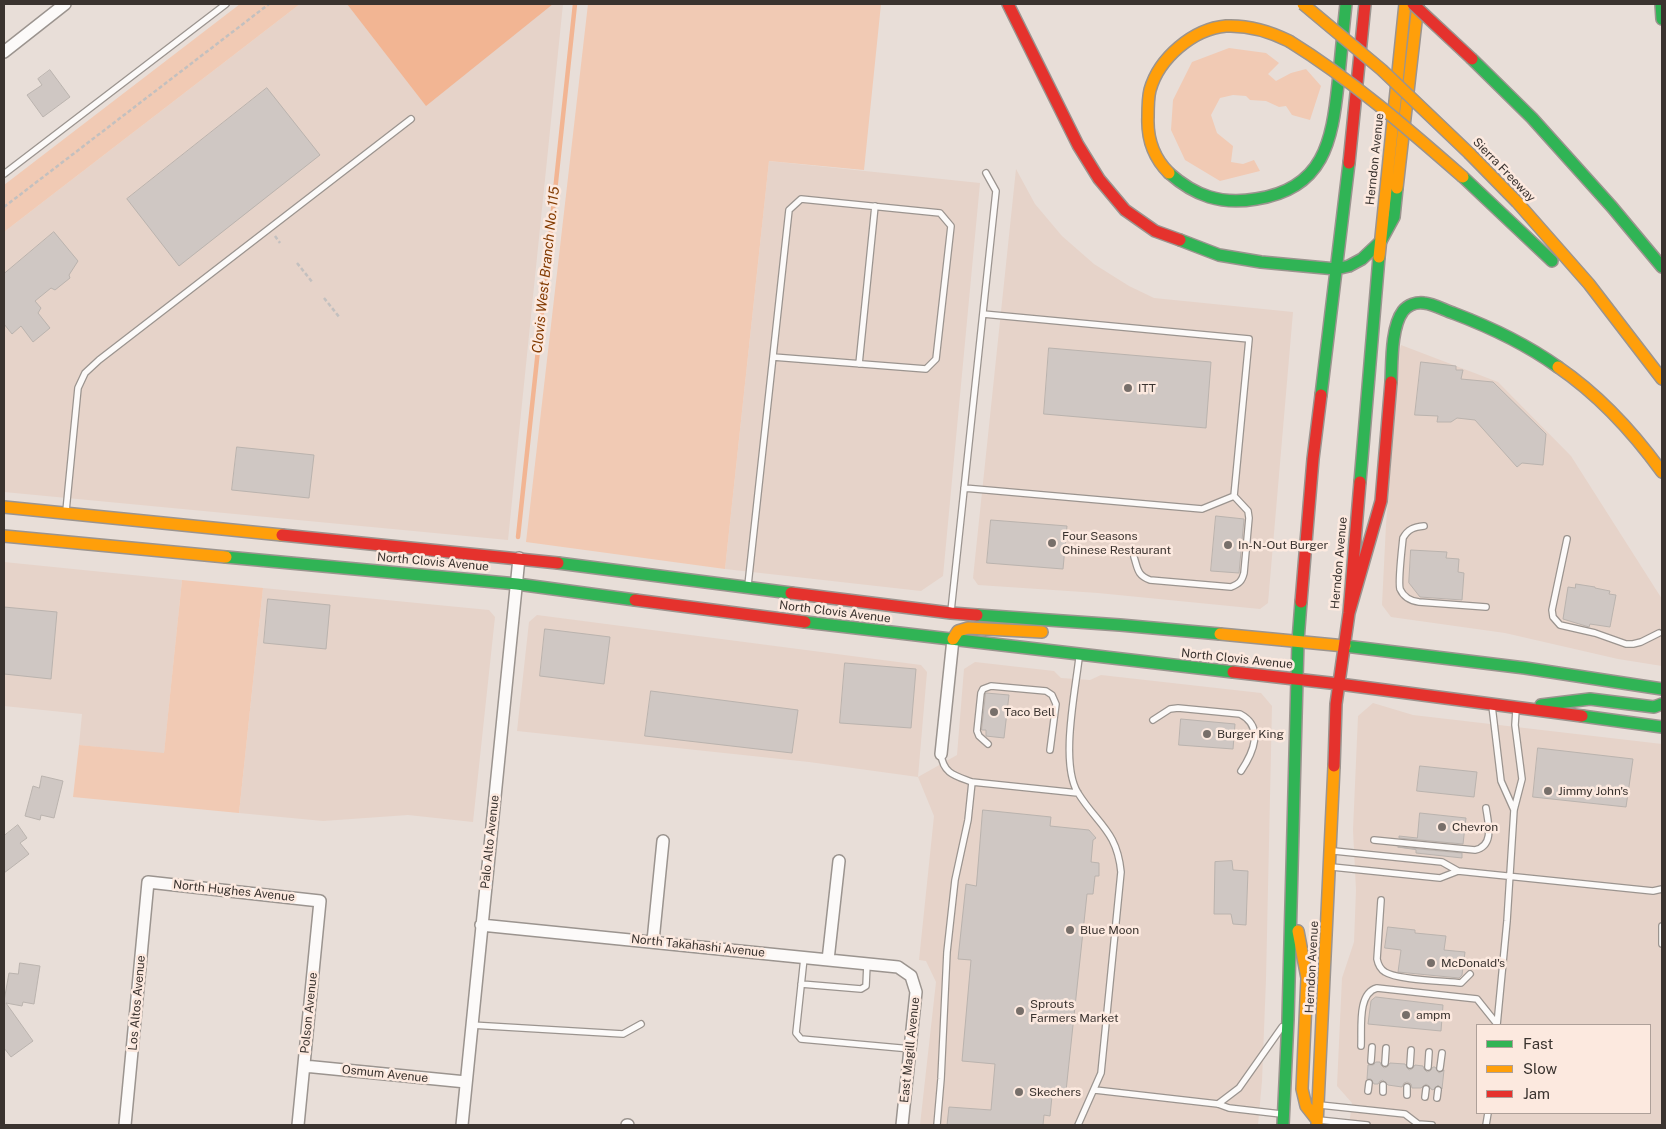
<!DOCTYPE html>
<html>
<head>
<meta charset="utf-8">
<style>
	body { margin:0 }
	#map { position:relative; width:1666px; height:1129px; overflow:hidden; background:#e8ded8; font-family:"Public Sans",sans-serif }
	canvas { display:block }
	.frame { position:absolute; inset:0; border:5px solid #3a332f; pointer-events:none }
	.legend { position:absolute; left:1476px; top:1024px; width:175px; height:90px; box-sizing:border-box; background:#fce9df; border:1px solid #aea099; margin:0; padding:6px 9px; list-style:none; font-size:15px; color:#3a332f }
	.legend li { display:flex; align-items:center; gap:10px; height:25px }
	.legend b { width:25px; border:1px solid #aea099 }
</style>
</head>
<body>
<div id="map">
<canvas width="1666" height="1129"></canvas>
<div class="frame"></div>
<ul class="legend">
<li><b style="height:6px;background:#30b455"></b>Fast</li>
<li><b style="height:6px;background:#ff9f0a"></b>Slow</li>
<li><b style="height:6px;background:#e5322d"></b>Jam</li>
</ul>
</div>
<script>
const ctx = document.querySelector('canvas').getContext('2d');
ctx.lineJoin = 'round';
function paint(path, color) { ctx.fillStyle = color; ctx.fill(path, 'evenodd'); }
function strokePath(path, color, width, dash) { ctx.strokeStyle = color; ctx.lineWidth = width; ctx.lineCap = dash ? 'butt' : 'round'; ctx.setLineDash(dash || []); ctx.stroke(path); }
function drawText(font, color, halo, rows, align = 'center') {
  ctx.font = font + ' "Public Sans",sans-serif'; ctx.lineWidth = 5; ctx.setLineDash([]); ctx.textBaseline = 'middle'; ctx.strokeStyle = halo; ctx.fillStyle = color; for (const [text, x, y, turn = 0] of rows) {
    ctx.save(); ctx.translate(x, y); ctx.rotate((+turn || 0) * Math.PI / 180); ctx.textAlign = isNaN(turn) ? turn : align; if (halo) ctx.strokeText(text, 0, 0); ctx.fillText(text, 0, 0); ctx.restore();
  }
}
const built = new Path2D(`
	M300 4H563L508 540 4 492V232Z
	M769 161 980 183 943 576 921 591 725 569Z
	M1016 169 1035 204 1062 236 1094 264 1129 286 1154 298 1293 312 1268 603 1260 609 1098 593 978 585 973 578Z
	M1401 345 1498 382 1571 456 1662 599V666L1618 659 1505 633 1391 617 1382 605 1386 525 1399 353Z
	M4 562 182 580 164 754 79 745 82 714 4 706Z
	M263 588 489 610 495 617 473 822 408 815 323 821 239 813Z
	M537 615 921 665 927 672 918 777 957 755 964 669 975 662 1054 671 1061 678 1090 680 1101 675 1261 693 1272 706 1266 979 1262 1081 1258 1125H920L936 982 926 961 919 960 934 816 918 777 809 762 517 731 529 622Z
	M1373 703 1413 715 1662 744V1125H1349L1352 1103 1337 1086 1342 978 1354 942 1356 890 1353 830 1358 716ZM1477 1025H1650V1113H1477Z`);
const green = new Path2D(`
	M240 4H300L4 232V185Z
	M588 4H881L864 170 769 161 725 569 526 542Z
	M1229 48 1266 53 1279 63 1268 74 1276 81 1291 73 1306 69 1321 86 1310 120 1292 115 1286 106 1279 107 1266 101 1250 100 1246 96 1233 95 1220 98 1211 115 1217 133 1233 146 1231 162 1243 164 1254 160 1260 171 1220 181 1185 160 1171 130 1173 100 1192 62Z
	M182 580 263 588 239 813 73 797 79 745 164 753Z`);
const water = new Path2D(`
	M347 4H553L426 106Z`);
const stream = new Path2D(`
	M518 537 575 4`);
const building = new Path2D(`
	M50 70 70 97 43 117 27 95 42 85 38 79Z
	M267 88 320 155 179 266 127 199Z
	M54 232 78 261 69 275 70 278 55 290 51 288 35 301 41 308 38 313 50 328 33 342 21 326 12 334 4 324V274Z
	M1049 348 1211 362 1206 428 1044 414Z
	M1421 362 1456 366V370H1463L1461 379 1493 382 1546 434 1543 465 1522 463 1517 467 1475 420 1457 418 1451 422H1437L1438 416 1415 415Z
	M237 447 314 455 309 498 232 490Z
	M1216 516 1244 519 1239 573 1211 571Z
	M991 520 1067 526 1063 569 987 563Z
	M1411 550 1447 552 1446 558 1459 559 1458 572 1464 573 1462 600 1420 597 1409 583Z
	M1576 584 1595 587V588L1610 591 1609 594 1616 595 1610 627 1590 624 1589 627 1563 619 1568 587 1575 588Z
	M268 599 330 605 326 649 264 643Z
	M4 607 57 612 51 679 4 674Z
	M545 629 610 637 604 684 540 676Z
	M845 663 916 669 911 728 840 723Z
	M651 691 798 710 792 753 645 736Z
	M986 693 1009 695 1004 738 986 736V730H982Z
	M1181 719 1235 724 1233 749 1179 745Z
	M1538 748 1633 759 1626 807 1533 797Z
	M1420 766 1477 772 1474 797 1417 791Z
	M42 776 63 781 54 818 41 815 40 820 25 816 33 786 39 788Z
	M983 810 1051 817 1050 826 1089 830 1096 838 1093 840 1091 862 1099 863V876H1095L1093 894H1087L1066 1091 1059 1090V1097L1052 1096 1050 1116 1044 1115 1043 1125H947L949 1107 991 1110 995 1064 962 1061 971 960 958 959 966 884 976 886Z
	M1420 813 1466 818 1463 844 1399 838V836L1417 838Z
	M18 825 27 838 20 843 29 854 4 873V836Z
	M1398 847 1462 853V858L1416 853V850Z
	M1232 861 1233 870 1248 871 1246 925 1233 924 1231 914H1214L1215 862Z
	M1388 927 1415 930V933L1446 936 1444 950 1465 952 1462 975 1459 978 1398 972 1401 950 1385 948Z
	M20 963 40 966 34 1004 23 1002 22 1006 6 1003 33 1041 11 1057 4 1048V1001L9 973 18 974Z
	M1376 997 1443 1005 1441 1031 1368 1024 1371 1001Z
	M1376 1062H1380L1381 1065 1384 1068 1387 1067 1390 1063 1405 1064 1409 1070 1412 1069 1415 1065 1423 1066 1424 1069 1427 1072 1430 1071 1433 1067H1435L1439 1073 1444 1070 1442 1089 1438 1085 1433 1090 1431 1089 1429 1086 1426 1084 1421 1088H1412L1411 1084 1407 1082 1404 1083 1402 1087 1388 1085 1383 1080 1380 1081 1378 1084H1374L1371 1079H1367L1368 1065H1373Z`);
const path = new Path2D(`
	M4 207 269 4
	M275 236 280 243
	M297 263 313 283
	M324 298 340 318`);
const lane = new Path2D(`
	M4 174 226 4
	M859 364 875 206
	M964 488 1202 509 1234 496 1249 339 983 314
	M66 511 78 388 85 373 99 360 411 119
	M1424 526C1414 527 1408 529 1403 538 1402 548 1398 581 1400 589 1404 598 1411 601 1419 602L1486 607
	M1567 539 1552 610 1553 617 1560 625 1595 633 1626 644H1633L1641 642 1659 633
	M1134 557C1138 569 1137 575 1150 580L1231 587C1239 584 1242 581 1244 573L1249 518 1248 511 1234 496
	M748 585 789 210 801 199 940 213 951 226 936 359 926 369 773 357
	M951 611 996 191 986 173
	M1492 706 1501 781 1514 810
	M1153 720 1170 709 1178 708 1240 714C1265 727 1253 753 1241 771
	M988 744 979 736 977 731 981 693 983 689 991 686 1046 691 1052 695 1056 704 1050 750
	M972 782 1078 793
	M1374 840 1475 850C1495 846 1488 822 1486 808
	M1334 851 1442 862 1458 871 1653 891 1662 889
	M1332 867 1440 878 1458 871
	M1381 900 1377 959C1378 964 1380 969 1385 972 1397 980 1444 981 1461 983L1470 974
	M1662 926V944
	M804 958 796 1033 801 1039 911 1049
	M801 984 861 989 866 986 867 964
	M471 1025 623 1034 641 1024
	M1497 1025 1507 921 1514 810 1522 779 1515 725 1516 710
	M1361 1046C1362 1029 1357 993 1377 988L1477 999 1497 1024
	M1371 1061 1372 1047
	M1385 1063 1386 1048
	M1410 1065 1411 1050
	M1428 1067 1429 1052
	M1440 1068 1442 1053
	M1095 1090 1218 1104 1229 1108 1281 1114
	M1368 1091 1369 1083
	M1383 1092V1085
	M1407 1095V1087
	M1425 1097 1426 1089
	M1437 1098 1438 1090
	M1218 1104 1239 1088 1282 1027
	M1320 1105 1405 1114 1418 1124 1432 1125
	M1319 1120 1367 1125
	M937 1125 941 1079 947 952 955 880 968 820 972 782C956 776 943 774 941 754
	M1078 1125 1101 1073 1121 872C1117 831 1098 825 1078 793 1060 764 1075 693 1079 658
	M1486 1125 1488 1113`);
const street = new Path2D(`
	M4 52 65 4
	M941 754 953 639
	M481 925 898 967 911 976 916 992 902 1125
	M653 941 663 841
	M828 960 839 861
	M304 1066 466 1082
	M125 1125 148 882 320 901 298 1125
	M462 1125 519 558
	M627 1125H628`);
const fast = new Path2D(`
	M1661 4 1662 19
	M1472 59 1532 118 1612 207 1662 267
	M1169 173C1195 196 1221 205 1256 199 1324 189 1332 141 1338 84 1341 57 1343 31 1346 4
	M1463 177 1552 261
	M1180 240 1219 255 1261 262 1336 269 1349 266 1362 259 1381 241 1394 217 1397 188
	M1391 382C1392 362 1391 327 1403 311 1408 305 1416 302 1424 303 1434 304 1444 310 1453 313 1490 327 1526 344 1558 367
	M1321 395 1349 163
	M1360 482 1379 257
	M226 557 517 584 635 600
	M558 563 791 593
	M977 615 1120 625 1220 634
	M805 622 1233 672
	M1345 646 1525 668 1662 689
	M1541 705 1590 699 1654 707 1662 704
	M1582 716 1662 727
	M1283 1125 1288 1019 1298 641 1301 602`);
const slow = new Path2D(`
	M1470 154 1517 202 1589 284 1662 379
	M1169 173C1153 157 1147 139 1148 117 1148 108 1148 98 1150 90 1159 58 1193 29 1226 26 1248 25 1269 31 1289 41
	M1397 188 1418 4
	M1379 257 1405 4
	M1558 367C1599 395 1633 432 1662 472
	M4 507 282 535
	M4 536 226 557
	M1220 634 1345 646
	M953 639 958 631 968 628 1042 632
	M1298 931 1307 978 1302 1089 1306 1106 1317 1120
	M1317 1125 1334 766`);
const jam = new Path2D(`
	M1008 4 1078 145 1099 179 1125 210 1155 231 1180 240
	M1349 163 1365 4
	M282 535 558 563
	M791 593 951 613 977 615
	M635 600 805 622
	M1301 602 1313 459 1321 395
	M1349 613 1381 501 1391 382
	M1233 672 1339 684
	M1339 684 1582 716
	M1334 766 1336 704 1349 613 1360 482`);
const slowBridge = new Path2D(`
	M1303 4 1382 70 1470 154
	M1289 41C1352 80 1407 128 1463 177`);
const jamBridge = new Path2D(`
	M1413 4 1472 59`);
const markers = [
	[1128,388,5,"#776f6a"],
	[1052,543,5,"#776f6a"],
	[1228,545,5,"#776f6a"],
	[994,712,5,"#776f6a"],
	[1207,734,5,"#776f6a"],
	[1548,791,5,"#776f6a"],
	[1442,827,5,"#776f6a"],
	[1070,930,5,"#776f6a"],
	[1431,963,5,"#776f6a"],
	[1020,1011,5,"#776f6a"],
	[1406,1015,5,"#776f6a"],
	[1019,1092,5,"#776f6a"]
];
const streetNames = [
	["Herndon Avenue",1375,159,-84],
	["Sierra Freeway",1504,170,46],
	["North Clovis Avenue",433,562,5],
	["Herndon Avenue",1339,563,-85],
	["North Clovis Avenue",835,612,7],
	["North Clovis Avenue",1237,659,6],
	["Palo Alto Avenue",490,842,-84],
	["North Hughes Avenue",234,891,6],
	["North Takahashi Avenue",698,946,6],
	["Herndon Avenue",1312,967,-87],
	["Los Altos Avenue",137,1003,-85],
	["Polson Avenue",309,1013,-84],
	["East Magill Avenue",910,1050,-84],
	["Osmum Avenue",385,1074,6]
];
const poiNames = [
	["ITT",1138,388],
	["Four Seasons",1062,536],
	["Chinese Restaurant",1062,550],
	["In-N-Out Burger",1238,545],
	["Taco Bell",1004,712],
	["Burger King",1217,734],
	["Jimmy John's",1558,791],
	["Chevron",1452,827],
	["Blue Moon",1080,930],
	["McDonald's",1441,963],
	["Sprouts",1030,1004],
	["Farmers Market",1030,1018],
	["ampm",1416,1015],
	["Skechers",1029,1092]
];
const waterNames = [
	["Clovis West Branch No. 115",546,270,-84]
];
paint(built, '#e6d3c9');
paint(green, '#f1cab4');
paint(water, '#f2b593');
strokePath(stream, '#f2b593', 4.5);
paint(building, '#cfc7c3');
strokePath(building, '#bab3ae', 1);
strokePath(lane, '#9b948f', 8);
strokePath(street, '#9b948f', 14);
strokePath(fast, '#9b948f', 14);
strokePath(slow, '#9b948f', 14);
strokePath(jam, '#9b948f', 14);
strokePath(path, '#c3c0bf', 2.5, [4, 2.5]);
strokePath(lane, '#fcfaf9', 5.5);
strokePath(street, '#fcfaf9', 11);
strokePath(fast, '#30b455', 11);
strokePath(slow, '#ff9f0a', 11);
strokePath(jam, '#e5322d', 11);
strokePath(slowBridge, '#9b948f', 14, []);
strokePath(jamBridge, '#9b948f', 14, []);
strokePath(slowBridge, '#ff9f0a', 11);
strokePath(jamBridge, '#e5322d', 11);
for (const [x, y, r, color] of markers) { const dot = new Path2D(); dot.arc(x, y, r, 0, 2 * Math.PI); ctx.fillStyle = color; ctx.fill(dot); strokePath(dot, '#fce9df', 2); }
drawText('12px', '#3a332f', '#fce9df', streetNames);
drawText('12px', '#3a332f', '#fce9df', poiNames, 'left');
drawText('italic 14px', '#823a00', '#fce9df', waterNames);
</script>
</body>
</html>
